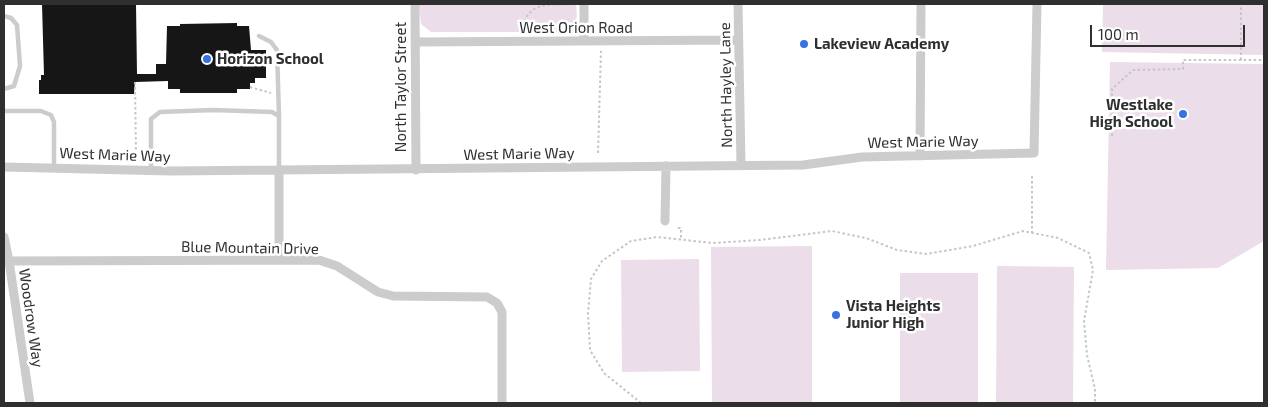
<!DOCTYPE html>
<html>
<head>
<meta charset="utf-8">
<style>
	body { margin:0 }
	#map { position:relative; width:1268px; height:407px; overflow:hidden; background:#fff; font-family:"Exo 2",sans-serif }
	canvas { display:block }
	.frame { position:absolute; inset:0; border:5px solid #2f2f2f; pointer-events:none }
	.scale { position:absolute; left:1090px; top:25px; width:155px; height:22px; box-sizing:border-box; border:2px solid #2f2f2f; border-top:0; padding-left:6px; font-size:15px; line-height:18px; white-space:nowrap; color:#2f2f2f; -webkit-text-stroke:4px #fff; paint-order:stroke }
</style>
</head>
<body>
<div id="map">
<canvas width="1268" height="407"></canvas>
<div class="frame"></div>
<div class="scale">100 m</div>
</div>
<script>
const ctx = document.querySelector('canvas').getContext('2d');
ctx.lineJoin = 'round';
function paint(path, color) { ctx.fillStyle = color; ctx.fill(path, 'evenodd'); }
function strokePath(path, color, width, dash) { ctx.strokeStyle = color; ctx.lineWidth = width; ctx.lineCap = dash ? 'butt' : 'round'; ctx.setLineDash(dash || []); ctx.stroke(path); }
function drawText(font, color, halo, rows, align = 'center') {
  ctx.font = font + ' "Exo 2",sans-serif'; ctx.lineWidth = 5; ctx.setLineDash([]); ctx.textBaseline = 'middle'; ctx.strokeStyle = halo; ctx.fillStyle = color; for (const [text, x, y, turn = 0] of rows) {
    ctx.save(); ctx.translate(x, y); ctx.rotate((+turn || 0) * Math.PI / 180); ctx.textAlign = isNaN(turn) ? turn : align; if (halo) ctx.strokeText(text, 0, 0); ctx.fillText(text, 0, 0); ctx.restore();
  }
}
const green = new Path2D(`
	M419 4H576C577 15 579 27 567 32H431L421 24Z
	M1103 4H1264V55L1102 52Z
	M1110 62 1264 64V241L1218 268 1106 270Z
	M812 246V403H712L711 247Z
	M699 259 700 371 622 372 621 260Z
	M997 266 1074 267 1073 403H996Z
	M900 273H978V403H900Z`);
const building = new Path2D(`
	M42 4H136L137 74H156V64H166L167 26H180V24L237 23V26H249L251 50H266V78H255V83H250V89H237V93H180V89H168V81L135 82 134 94H39V80H41V75H44Z`);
const path = new Path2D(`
	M522 26C531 1 549 5 571 4
	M1241 60V4
	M135 82 136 156
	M250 87 271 93
	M1112 136V89L1133 70 1183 69V60H1264
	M598 153 601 51
	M1032 176V233
	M678 228H681V239
	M641 403 604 373 590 350 588 313 591 279 602 261 631 241 657 237 713 243 760 240 832 231 866 238 897 250 926 254 973 246 1023 231 1058 238 1089 253 1093 270 1084 321 1087 355 1095 389V403`);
const lane = new Path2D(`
	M4 16 11 18 17 25 20 66 14 86 4 89
	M259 36 271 42 277 50 279 116
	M4 111H41L51 115 54 122V167
	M151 171V119L160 112 213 110 272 112 279 116V169`);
const street = new Path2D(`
	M415 4 416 170
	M738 4 741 165
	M584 41V4
	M415 42 738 40
	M920 156 921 4
	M4 167 171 171 803 165 862 157 1034 153 1037 4
	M279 169V260
	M665 221 666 166
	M4 237 9 261 30 403
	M9 261 319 260 337 266 378 292 393 296 487 297 497 303 502 312V403`);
const markers = [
	[804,44,5,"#3772e0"],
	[207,59,5,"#3772e0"],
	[1183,114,5,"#3772e0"],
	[836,315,5,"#3772e0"]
];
const streetNames = [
	["West Orion Road",576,28],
	["North Hayley Lane",726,85,-91],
	["North Taylor Street",401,87,-90],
	["West Marie Way",923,142,-1],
	["West Marie Way",519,154,-1],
	["West Marie Way",115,155,2],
	["Blue Mountain Drive",250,248,1],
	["Woodrow Way",31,318,82]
];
const poiNames = [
	["Lakeview Academy",814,44],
	["Horizon School",217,59],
	["Westlake",1173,105,"right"],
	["High School",1173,122,"right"],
	["Vista Heights",846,306],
	["Junior High",846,323]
];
paint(green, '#ebdde9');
paint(building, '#161616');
strokePath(path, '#c6c6c6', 2, [2.5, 2.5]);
strokePath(lane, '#ccc', 4.5);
strokePath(street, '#ccc', 9);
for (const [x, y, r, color] of markers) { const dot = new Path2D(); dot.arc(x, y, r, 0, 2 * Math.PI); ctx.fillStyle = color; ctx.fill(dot); strokePath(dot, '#fff', 2); }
drawText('15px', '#2f2f2f', '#fff', streetNames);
drawText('bold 15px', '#2f2f2f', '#fff', poiNames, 'left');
</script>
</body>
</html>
